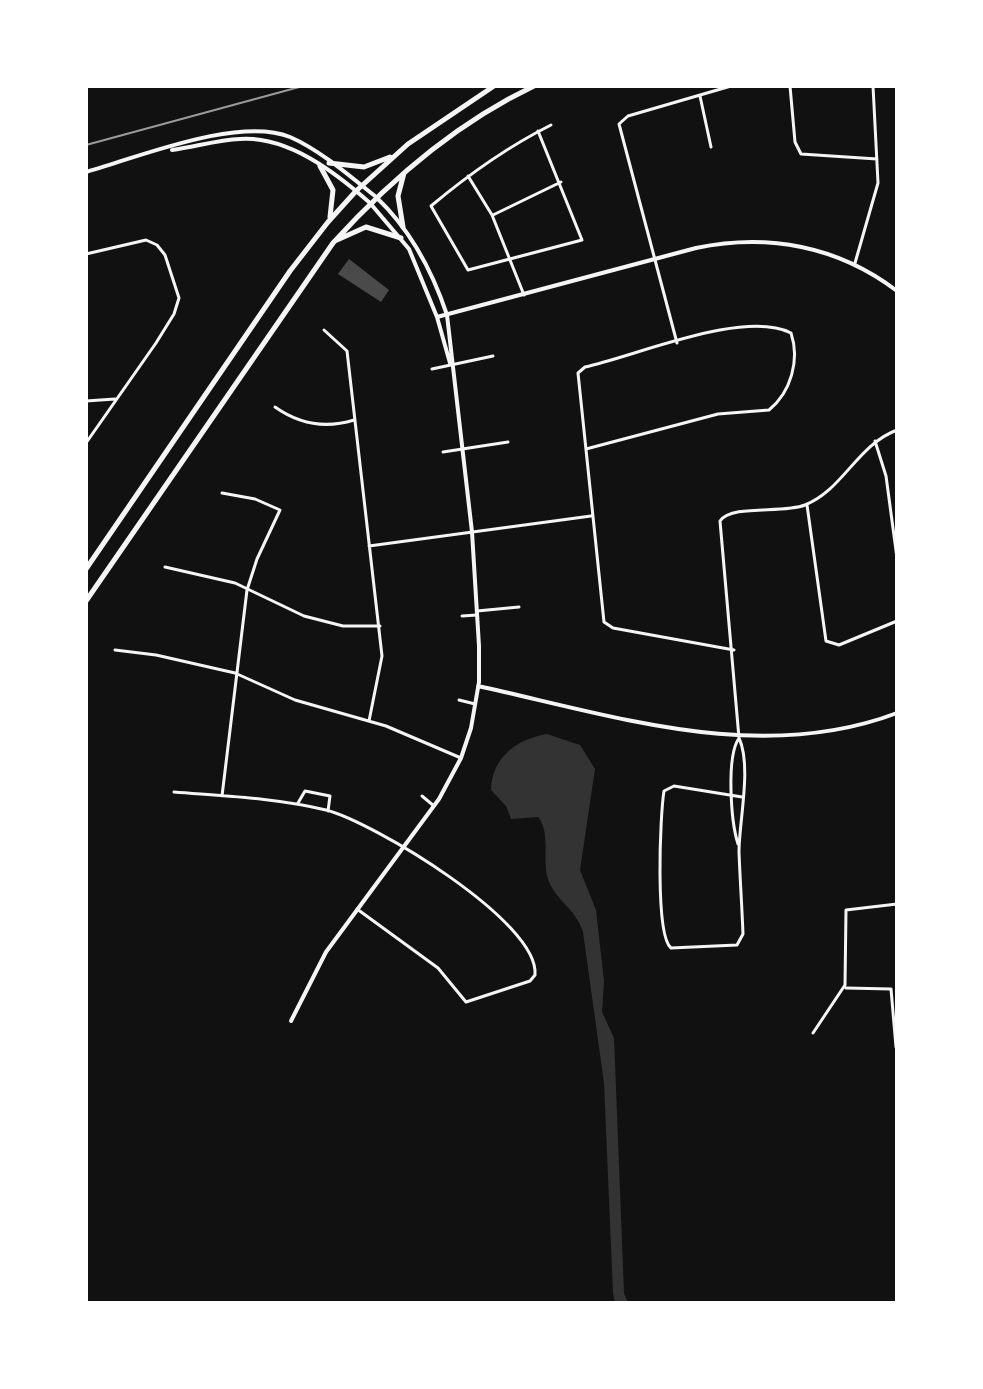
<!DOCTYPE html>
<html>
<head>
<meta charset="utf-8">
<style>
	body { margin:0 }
	#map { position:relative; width:983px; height:1389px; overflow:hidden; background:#111; font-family:Overpass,sans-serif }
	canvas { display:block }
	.frame { position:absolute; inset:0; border:88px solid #fff; pointer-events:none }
</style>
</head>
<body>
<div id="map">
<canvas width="983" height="1389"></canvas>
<div class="frame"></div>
</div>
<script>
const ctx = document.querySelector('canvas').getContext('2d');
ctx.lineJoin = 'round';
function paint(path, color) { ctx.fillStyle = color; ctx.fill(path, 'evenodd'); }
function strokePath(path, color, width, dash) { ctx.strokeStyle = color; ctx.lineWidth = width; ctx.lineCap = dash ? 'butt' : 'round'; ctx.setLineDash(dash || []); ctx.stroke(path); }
const water = new Path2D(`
	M547 734 580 745 595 769 580 870 596 910 604 981 602 1012 614 1038 624 1293 628 1303H615L613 1293 604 1083 583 932C577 910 555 900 548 879 542 859 551 833 538 817L511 819 506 806 491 790C492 757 517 739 547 734Z`);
const building = new Path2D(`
	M349 259 389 290 381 302 338 274Z`);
const minor = new Path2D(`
	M790 86 795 142 801 154 877 159
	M700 96 711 147
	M538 131 582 240 468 270 431 206C468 175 507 147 551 125
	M468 176 492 215 524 295
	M493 215 561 182
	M86 254 146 240 157 245 165 255 179 298 174 314 156 343 86 443
	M855 263 878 183 873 86
	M324 330 347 351 382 656 369 721
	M677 343 619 124 628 116 731 86
	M432 369 493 356
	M86 401 115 399
	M275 407C299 424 325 429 354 420
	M875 441 886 476 897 558
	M586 449 718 414 769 410C791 392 800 360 791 333 744 309 636 356 585 367L578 373 604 622 613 628 734 650
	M443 452 508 442
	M222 493 255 499 280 510 257 559 247 590 222 796
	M807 505 826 641 839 645 897 621
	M369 546 591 516
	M165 567 235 583 304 616 343 626H380
	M477 611 519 607
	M462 616 477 615
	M115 650 156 655 235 673 295 700 386 726 461 758
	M459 700 475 704
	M174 792C224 796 277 798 326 810 373 822 540 922 535 975L530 981 466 1002 438 968 357 909
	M422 796 434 806
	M742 797 674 786 664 791C660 815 655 935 671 948L737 945 743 934C742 907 740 879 739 852 739 821 752 766 739 738L720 521C732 504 783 514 805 505 843 490 857 445 897 430
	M298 803 305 791 330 796 328 811
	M738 844C731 822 726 757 739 738
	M846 988 891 989 896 1047
	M813 1033 845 985 846 910 897 904`);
const tertiary = new Path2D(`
	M370 203 409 249 437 317 450 363
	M437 317 696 248C768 233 838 246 897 291
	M478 686C615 716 760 765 897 713
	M291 1021 326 952 439 799 461 758 471 728 479 682V646L472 532 447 315C432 270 411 230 376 197`);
const secondary = new Path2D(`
	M172 150C195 147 217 140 240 139 288 136 335 172 370 203
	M86 172C139 157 239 116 290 137 320 150 351 177 376 197`);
const primary = new Path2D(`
	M329 163 364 167 390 157
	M320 166 333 190 330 217
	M403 227 398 196 404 173
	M337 240 366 227 401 238
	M86 569 290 271 328 222 356 191 408 144 494 86
	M86 601 333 243C391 179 456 123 534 86`);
const rail = new Path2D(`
	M86 145 303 86`);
paint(water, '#333');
paint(building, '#4a4a4a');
strokePath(minor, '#f5f5f5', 3);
strokePath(tertiary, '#f5f5f5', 4);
strokePath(secondary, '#f5f5f5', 4);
strokePath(primary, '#f5f5f5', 5);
strokePath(rail, '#9a9a9a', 2);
</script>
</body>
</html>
